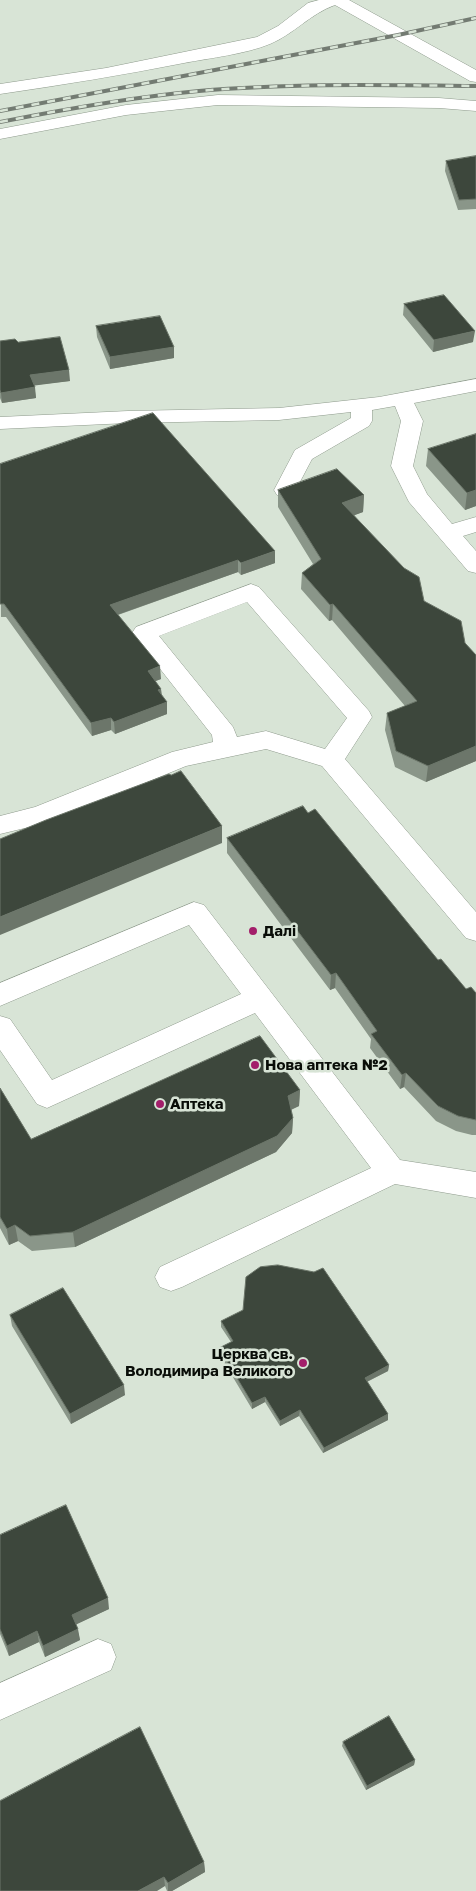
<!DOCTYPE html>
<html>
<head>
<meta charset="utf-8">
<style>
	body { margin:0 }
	canvas { display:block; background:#d8e4d6 }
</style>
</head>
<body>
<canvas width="476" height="1891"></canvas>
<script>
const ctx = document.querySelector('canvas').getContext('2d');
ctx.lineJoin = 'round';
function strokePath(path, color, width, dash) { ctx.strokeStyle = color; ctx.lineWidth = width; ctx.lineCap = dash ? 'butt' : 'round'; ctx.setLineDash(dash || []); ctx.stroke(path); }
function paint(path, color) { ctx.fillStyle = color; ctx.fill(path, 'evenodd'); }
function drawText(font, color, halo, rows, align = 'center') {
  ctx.font = font + ' "Golos Text",sans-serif'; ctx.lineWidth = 5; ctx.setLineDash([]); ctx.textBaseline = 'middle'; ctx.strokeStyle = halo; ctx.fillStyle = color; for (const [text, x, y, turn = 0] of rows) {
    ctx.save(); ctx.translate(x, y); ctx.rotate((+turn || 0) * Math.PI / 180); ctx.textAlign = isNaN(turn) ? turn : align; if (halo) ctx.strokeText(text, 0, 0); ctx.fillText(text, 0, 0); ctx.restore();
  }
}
const minor = new Path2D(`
	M319 0H349L476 70V82L470 81 335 5C310 14 294 34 270 44 246 54 210 58 184 63 123 75 62 85 0 94V84L106 68 257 37 278 26 308 3Z
	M218 95 439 98 476 101V111L439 108 218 105 126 115 0 139V129L126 105Z
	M476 379V391L414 403 423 421 413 466 427 494 452 524 476 517V532L463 536 476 551V573L468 571 409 502 391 466 401 421 395 406 372 410V421L369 426 312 459 293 495 285 497 277 495 274 490 295 450 351 418V412L279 420 128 423 0 429V417L128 411 279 408 379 397Z
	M251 584 259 587 369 711 372 717 345 759 476 912V941L466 938 322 766 266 749 186 766 50 822 0 834V816L35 807 172 752 213 742 212 735 132 633 136 627ZM247 602 347 718 325 749 266 731 237 737 233 727 159 636Z
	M194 902 204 905 400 1160 476 1172V1198L395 1184 182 1287 171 1291 160 1287 155 1277 160 1267 371 1168 255 1013 47 1108 37 1104 0 1050V1016L10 1019 52 1080 241 994 189 925 0 1006V983Z
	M98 1639 111 1644 116 1657 111 1670 0 1720V1683Z`);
const rail = new Path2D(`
	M0 111 398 35 476 18
	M0 122C66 109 132 97 199 91 291 83 384 85 476 86`);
const wall = new Path2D(`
	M476 156V209L458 210 445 171 446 161Z
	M404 304 473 342 433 352 403 315Z
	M96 326 174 347V358L110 369 97 337Z
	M0 341 18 342 70 381 34 385 36 398 2 403 0 398Z
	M476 434V506L465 510 426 466 428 449Z
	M0 464 275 563 241 575 238 572 118 615 161 679 155 681 161 689 162 696 167 702V714L115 734 111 730 92 736 6 617H1Z
	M278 490 364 495 363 512 354 515 424 601 476 655V761L426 782 395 767 385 730 387 713 405 706 332 620 329 621 301 589 302 573 313 564 278 507Z
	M308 813 438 960 466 989 476 993V1135H472L456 1131 436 1121 404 1087 400 1089 370 1048 371 1039 335 988 330 990 227 853V838Z
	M0 1088 31 1139 300 1090 299 1106 291 1110 293 1118 292 1133 276 1152 75 1247 32 1251 18 1241 9 1245 0 1228Z
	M10 1315 125 1395 71 1424 12 1326Z
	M221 1321 389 1365 388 1371 367 1382 388 1414V1420L323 1453 299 1416 280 1426 265 1402 252 1409 219 1354V1348L231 1342 221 1327Z
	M0 1535 109 1609 76 1624 80 1640 45 1657 39 1642 9 1656 0 1634Z
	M343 1742 415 1760 414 1765 366 1790 342 1746Z
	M204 1862 205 1872 172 1891H167L165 1886 0 1891Z`);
const shadedWall = new Path2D(`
	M475 331 473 342 433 352 434 340Z
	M174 347V358L110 369V357Z
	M69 370 70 381 31 386 30 375Z
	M35 387 36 398 2 403 1 393Z
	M476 490V506L465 510 467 493Z
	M364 495 363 512 342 520V503Z
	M275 551V563L241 575V563Z
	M238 560V572L111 617 110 605Z
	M333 604 332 620 329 621 330 605Z
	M160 666 161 679 148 684V671Z
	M161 689 162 702 158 690Z
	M167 702V714L115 734 114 722Z
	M111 718V730L92 736 91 723Z
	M476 746V761L426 782 428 766Z
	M222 826V843L0 935V917Z
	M336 973 335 988 330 990 331 975Z
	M406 1073 404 1087 400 1089 402 1075Z
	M300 1090 299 1106 288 1111V1096Z
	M293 1118 292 1133 276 1152 75 1247 73 1232Z
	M15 1225 18 1241 9 1245 7 1229Z
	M389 1365 388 1371 364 1383 365 1378Z
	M124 1385 125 1395 71 1424 70 1414Z
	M265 1397V1402L252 1409V1403Z
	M300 1410 299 1416 280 1426V1421Z
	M388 1414V1420L323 1453 324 1448Z
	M108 1598 109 1609 73 1626 72 1615Z
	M78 1629 80 1640 45 1657 43 1646Z
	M37 1631 39 1642 9 1656 7 1646Z
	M415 1760 414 1765 366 1790 367 1786Z
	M204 1862 205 1872 172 1891H168V1883Z
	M164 1877 165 1886 157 1891H138Z`);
const building = new Path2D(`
	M476 156V199L459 200 446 161Z
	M444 295 475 331 434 340 404 304Z
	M160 316 174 347 110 357 96 326Z
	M60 337 69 370 30 375 35 387 1 393 0 390V341L15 339 18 342Z
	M153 413 275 551 241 563 238 560 110 605 160 666 148 671 161 689 158 690 167 702 114 722 111 718 91 723 4 604H0V464Z
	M476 434V490L467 493 428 449Z
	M337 469 364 495 342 503 404 568 419 577 424 601 461 621 465 643 476 655V746L428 766 396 751 387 713 417 701 333 604 330 605 302 573 321 559 278 490Z
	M181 771 222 826 0 917V839L46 820 169 774 171 775Z
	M303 806 308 813 315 809 438 960 441 959 466 989 471 987 476 993V1120L458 1116 438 1106 406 1073 402 1075 371 1034 377 1031 336 973 331 975 227 838Z
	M260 1036 300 1090 288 1096 293 1118 277 1136 73 1232 30 1236 15 1225 7 1229 0 1217V1088L31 1139Z
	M278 1265 314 1272 323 1268 389 1365 365 1378 388 1414 324 1448 300 1410 280 1421 265 1397 252 1403 219 1348 233 1341 221 1321 243 1310 246 1277 260 1267Z
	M63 1288 124 1385 70 1414 10 1315Z
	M66 1505 108 1598 72 1615 78 1629 43 1646 37 1631 7 1646 0 1629V1535Z
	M389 1716 415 1760 367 1786 343 1742Z
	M140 1727 204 1862 168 1883 164 1877 138 1891H0V1801Z`);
const markers = [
	[253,931,5,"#a31e6a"],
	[255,1065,5,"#a31e6a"],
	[160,1104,5,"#a31e6a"],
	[303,1363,5,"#a31e6a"]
];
const poiNames = [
	["Далі",263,931],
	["Нова аптека №2",265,1065],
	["Аптека",170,1104],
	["Церква св.",293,1354,"right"],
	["Володимира Великого",293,1371,"right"]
];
strokePath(minor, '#8e9a8c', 1);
paint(minor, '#fff');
strokePath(rail, '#737b72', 4);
strokePath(rail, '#d8e4d6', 2.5, [8]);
paint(wall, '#8a9689');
paint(shadedWall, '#6c766a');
paint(building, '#3d473c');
strokePath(building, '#6c766a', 1);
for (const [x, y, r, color] of markers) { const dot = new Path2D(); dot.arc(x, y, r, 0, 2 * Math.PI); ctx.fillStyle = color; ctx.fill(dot); strokePath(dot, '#d8e4d6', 2); }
drawText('bold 15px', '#090d08', '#d8e4d6', poiNames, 'left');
</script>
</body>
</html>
